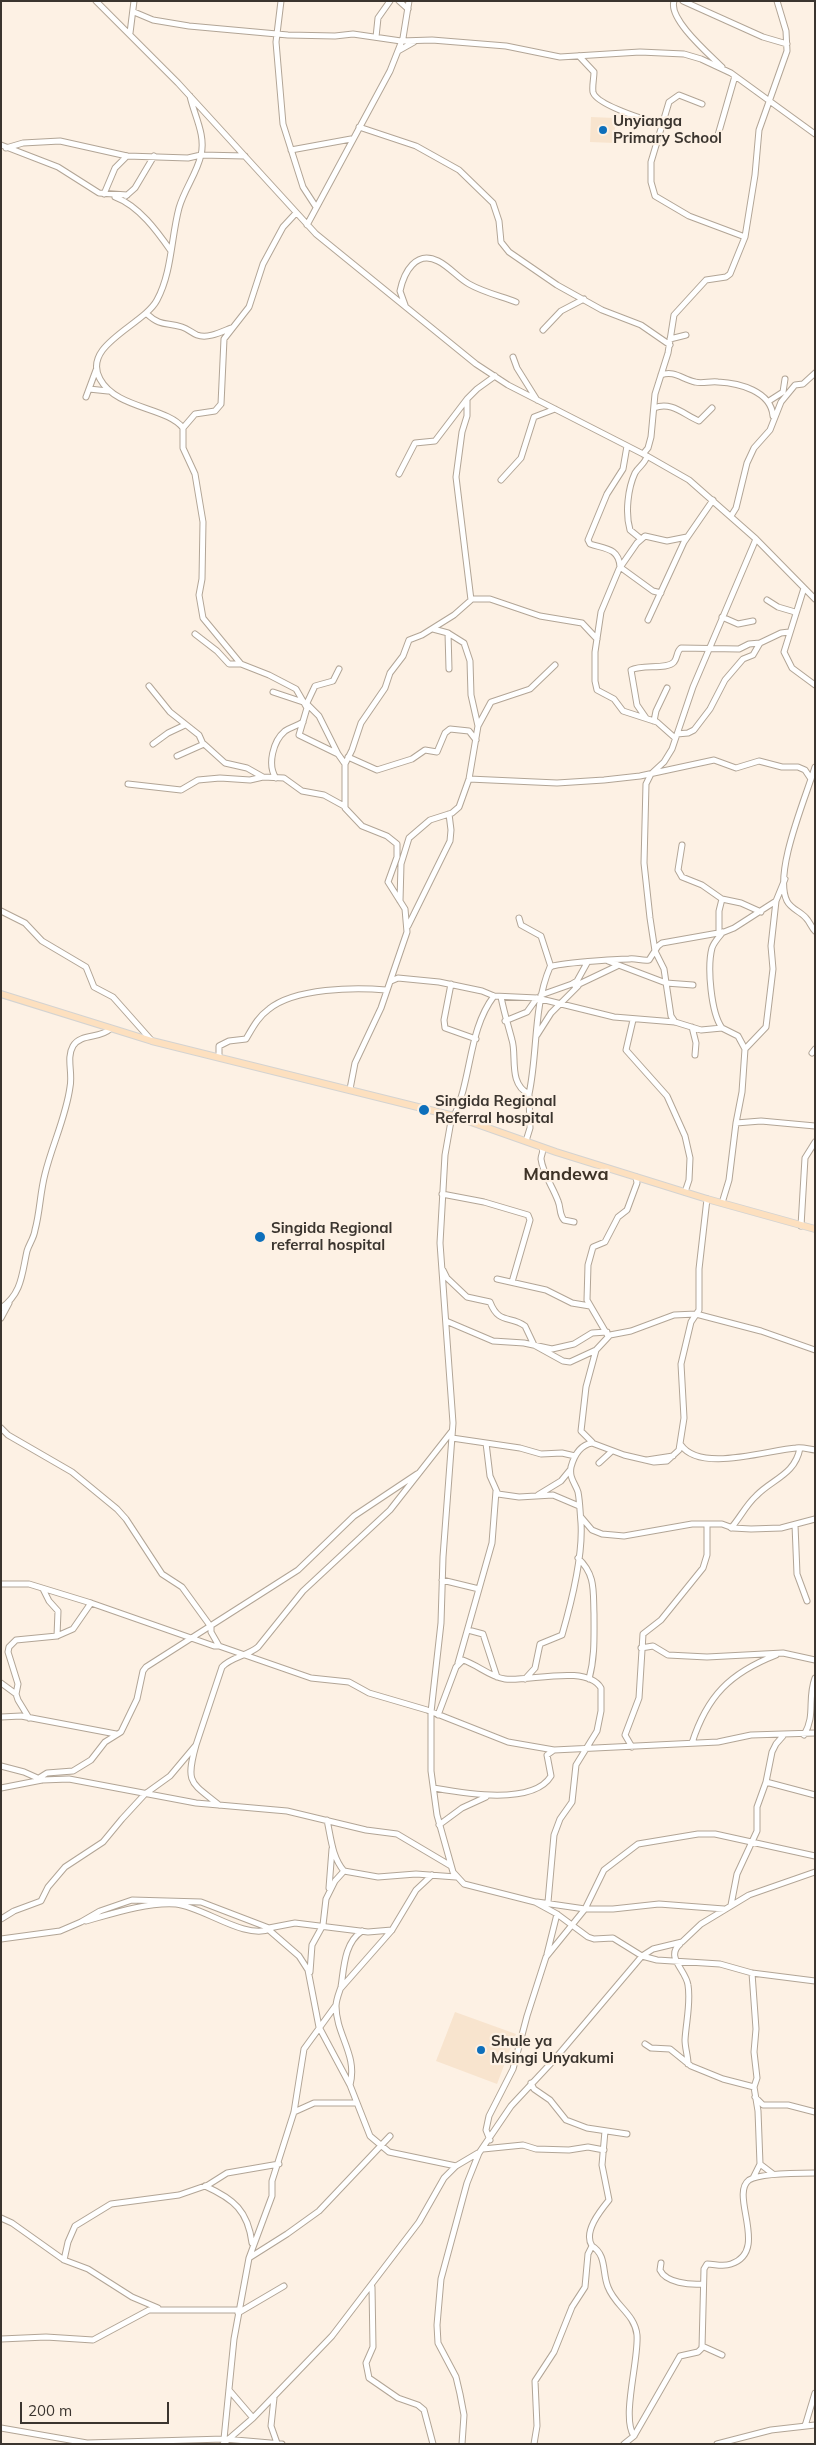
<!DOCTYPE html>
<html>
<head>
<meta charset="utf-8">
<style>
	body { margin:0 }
	#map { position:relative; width:816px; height:2445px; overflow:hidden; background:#fdf1e4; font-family:Mulish,sans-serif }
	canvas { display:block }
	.frame { position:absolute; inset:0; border:2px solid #3b352f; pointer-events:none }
	.scale { position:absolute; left:20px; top:2402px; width:149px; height:22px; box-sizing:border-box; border:2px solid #3b352f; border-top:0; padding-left:6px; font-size:15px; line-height:18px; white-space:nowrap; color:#3b352f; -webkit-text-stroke:4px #fdf1e4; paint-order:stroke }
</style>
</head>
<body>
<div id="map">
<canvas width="816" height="2445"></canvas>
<div class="frame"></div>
<div class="scale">200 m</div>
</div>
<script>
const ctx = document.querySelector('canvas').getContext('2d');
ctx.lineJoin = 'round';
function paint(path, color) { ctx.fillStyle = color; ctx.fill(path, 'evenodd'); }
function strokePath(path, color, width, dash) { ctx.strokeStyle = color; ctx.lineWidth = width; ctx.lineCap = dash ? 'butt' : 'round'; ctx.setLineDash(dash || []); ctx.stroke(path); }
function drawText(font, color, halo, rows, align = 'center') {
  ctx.font = font + ' Mulish,sans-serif'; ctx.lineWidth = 4.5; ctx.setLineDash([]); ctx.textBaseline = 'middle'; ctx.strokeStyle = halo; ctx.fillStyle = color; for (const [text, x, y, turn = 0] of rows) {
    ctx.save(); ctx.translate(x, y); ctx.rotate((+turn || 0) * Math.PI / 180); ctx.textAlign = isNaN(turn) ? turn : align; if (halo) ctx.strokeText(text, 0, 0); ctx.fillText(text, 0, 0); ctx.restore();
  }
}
const built = new Path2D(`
	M591 117 615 118V143L590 142Z
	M455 2012 516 2034 497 2084 436 2061Z`);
const minor = new Path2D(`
	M96 1 178 83 316 234 476 364 508 385 647 456 689 480 756 539 815 599
	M281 1 276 42 283 124 303 187 316 207
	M399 1 408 9
	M674 1C668 19 709 54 722 67
	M683 1 763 37 787 44
	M134 12 153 20 189 26 288 35 335 36 353 34 401 41 432 40 506 46 560 57 640 52 684 54 701 59 731 73 815 134
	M130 33 134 1
	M376 37 378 18 390 1
	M398 51 414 42
	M579 56 594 72C594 78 592 86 593 92 596 105 649 121 662 125
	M190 96C194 115 206 135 201 155 197 173 184 190 179 208 171 238 172 272 157 300 144 325 81 345 100 379 116 409 167 407 183 428V448L195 474 203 522 202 579 199 595 203 618 241 664 269 675 296 689 307 708 299 735 338 754 345 764
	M702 104 679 95 669 102 651 162V182L655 196 689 216 745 237
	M359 127 416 146 459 170 493 203 499 221 501 242 509 252 557 285 602 310 641 325 670 345
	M718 135 735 76
	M1 145 58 167 99 193 127 195
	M6 148 23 143 60 141 127 156 188 158 201 155 245 156
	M291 150 351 139
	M104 194 115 168 127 156
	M126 196 135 188 154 156
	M115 197C139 206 157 231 171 251
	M307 225 390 71 403 38 409 1
	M405 305 400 291C404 272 416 250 438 261 450 267 458 278 469 284 483 292 500 296 516 302
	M147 314C161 327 167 322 182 327 188 329 192 333 197 335 208 339 221 332 231 328
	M543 330 561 311 584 299
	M670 339 686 335
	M513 357 517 368 537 400
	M661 375C674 370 682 379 695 382 702 384 710 381 718 382 739 383 771 391 773 416
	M89 389 108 391
	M86 397 96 370
	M769 401 783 392 785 379
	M654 408C672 401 684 415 699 421L712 408
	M183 428 195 414 215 411 221 404 224 339 249 307 263 264 283 227 296 213
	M627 446 623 469 607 494 588 540 590 544C605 549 619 548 620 567L653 591 661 593
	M643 454 648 448 651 437 655 394 668 353 674 315 706 280 726 277 730 274 745 237 755 175 759 130 787 51 786 31 777 1
	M399 474 415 443 435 441 467 399
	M501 480 521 458 534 417 555 409
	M731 516 736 508 747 463 754 448 770 430 781 402 795 385 803 384 815 373
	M641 539 630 530C625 513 628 488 635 473 639 466 645 464 647 456
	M804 588 784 652 792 668 815 685
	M471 599H490L540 616 582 623 597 639
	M767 600 778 607 795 612
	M722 617 738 624 753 621
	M648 620 684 542 713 500
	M448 633 449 669
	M195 634 217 651 229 664H241
	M149 686 170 712 199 735 203 744
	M273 692 303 702
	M307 704 319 716 338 754
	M306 705 315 686 333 681 339 669
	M646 718 637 705 631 670C642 664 667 670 674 662 678 657 676 652 681 648L739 649 749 644 760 643 781 633 789 632
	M654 721 656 711 667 688
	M478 726 491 702 530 689 555 665
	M677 734 688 733 694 730 710 709 725 680 743 659 753 655 760 643
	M675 738 657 722 623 711 614 699 597 690 595 681V652L601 612 619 569 637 543 645 536 667 541 687 537
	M153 744 168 733 185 725
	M177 756 204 744 225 763 247 768 263 777 284 778 302 791 324 795 344 806
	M348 757 377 770 412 759 425 750 437 752 445 733 450 729 469 731 476 740
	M815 767C806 797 773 873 787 901 791 909 800 911 806 918 810 922 811 927 815 931
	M276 778C267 765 273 741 285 731 291 727 297 726 303 722
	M469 779 557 783 604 780 640 776 714 760 736 768 759 761 782 767H798L805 770 811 779
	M128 784 181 790 198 780 220 778 250 780 263 777
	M682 845 678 870 682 877 702 885 722 899 741 903 761 912
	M400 901 401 864 409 838 430 820 452 813 459 807 469 779 478 726 471 695 470 661 464 643 448 633 433 629
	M1 911 25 923 42 941 86 967 94 987 113 997 152 1041
	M519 918 521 925 541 936 551 967
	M408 926 450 841 451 830 449 814
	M719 933V911L722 899
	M608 961 666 983 693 985
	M391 981 398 978 439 982 482 991 494 996 537 998 614 1017 675 1022 701 1030 722 1028 738 1036 745 1049 742 1092 736 1123 729 1180 722 1203
	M451 984 444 1020 445 1028 476 1039
	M575 986 617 966
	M541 995 572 984 577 981 587 963
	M501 997C504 1012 508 1025 512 1040 517 1056 508 1084 529 1094L530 1128 526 1141
	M633 1020 626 1050 667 1096 685 1136 690 1158 689 1180 685 1192
	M505 1021 527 1012 537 998
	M675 1022 671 1016 664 969 655 951 650 918 644 863 646 784 651 774 664 762 672 749 693 687 756 539
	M692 1027 696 1043 695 1055
	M722 1028C711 1013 707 967 712 948 714 942 719 937 723 932
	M537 1035 551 1013 578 986
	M745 1049 766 1027 773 969 771 946 776 901
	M812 1053 815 1049
	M219 1057V1046L229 1041 246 1039C253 1027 258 1017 269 1009 295 988 355 987 386 990
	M350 1089 355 1063 381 1008 407 932 405 909 388 882 397 857V844L387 836 362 826 345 808V764L352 750 361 723 385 688 390 673 403 656 409 640 422 635 454 615 471 600 456 477 462 432 467 416V399L477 389 495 376
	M529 1094C538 1052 533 1007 550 967 557 963 618 959 629 959 636 958 642 961 649 960L658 946 662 943 724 932 734 928 776 901 785 879
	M450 1115 451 1121 445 1155 440 1243 453 1423 443 1557 441 1623 431 1712V1771L437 1815 453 1872 464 1884 535 1902 557 1914 588 1937 594 1939 613 1938 642 1956 657 1960 720 1964 752 1973 815 1981
	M454 1116C472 1078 468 1030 494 996
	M736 1123 761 1121 815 1126
	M542 1148C544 1153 541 1154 541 1159 543 1174 553 1187 558 1201 561 1208 559 1214 564 1220L574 1222
	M442 1194 484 1202 528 1215 530 1220 512 1282
	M801 1226 805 1158 815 1142
	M443 1270 447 1278 467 1297 490 1302C499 1325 510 1315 525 1326L534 1345 563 1361 570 1362 596 1350
	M497 1279 546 1290 572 1303 590 1306
	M1 1308C22 1294 22 1273 27 1251 29 1244 34 1238 35 1230 40 1212 40 1193 45 1174 52 1145 66 1117 70 1087 73 1073 66 1058 73 1046 81 1033 100 1039 110 1029
	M1 1318 9 1303
	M446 1321 493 1341 524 1343 552 1349 574 1344 592 1333 607 1332
	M608 1336 587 1300 588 1265 593 1247 605 1242 618 1217 627 1210 637 1183 636 1177
	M1 1428 8 1435 72 1472 117 1509 126 1519 162 1574 182 1587 211 1627V1632L219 1646 311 1678 349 1682 369 1693 427 1710 508 1742 554 1750
	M452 1438 520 1448 541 1454 562 1453 575 1456
	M592 1442 581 1431 586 1387 596 1350 610 1335 631 1331 674 1315 696 1314 761 1331 815 1350
	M486 1443 490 1476 498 1494 519 1497 553 1495 579 1506
	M681 1445C700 1473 768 1450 796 1448 802 1447 808 1449 815 1450
	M647 1460 673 1456
	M599 1463 612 1451
	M538 1495 561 1481 570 1470
	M581 1517 592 1530 602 1534 624 1536 692 1524H722L733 1528 751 1529 781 1528 815 1519
	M795 1525 797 1574 807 1601
	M731 1528C740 1518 746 1505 756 1496 772 1479 795 1475 800 1448
	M578 1558C596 1575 593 1591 594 1614 594 1637 595 1657 589 1679
	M442 1580 479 1589
	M1 1584H29L91 1603 214 1646H219
	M43 1589 49 1601 58 1611 57 1636
	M468 1630 483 1634 497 1677
	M641 1648 653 1646 668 1655 707 1657 783 1653 815 1660
	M458 1663 492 1543 496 1491
	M525 1679 535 1668 540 1644 562 1635C571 1604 583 1555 581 1523 580 1513 580 1502 578 1492 575 1483 569 1478 571 1467 574 1456 580 1445 592 1443L624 1455 654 1462 667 1461 679 1450 684 1418 681 1364 691 1322 699 1310V1269L707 1199
	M1 1683 16 1694
	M438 1715 456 1667 463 1660C478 1665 490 1677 505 1679 529 1682 586 1664 601 1688V1711L597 1731 576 1765 572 1802 560 1819 554 1835 548 1902
	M1 1717 21 1716 116 1734
	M29 1718 18 1700 16 1694 18 1684 8 1652 9 1647 16 1640 57 1636 73 1629 91 1603
	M804 1735C816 1715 807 1700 815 1678
	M692 1743C707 1696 730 1673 776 1655
	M196 1745C185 1784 191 1782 219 1805
	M632 1747 625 1735 639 1698 643 1634 661 1620 703 1568 707 1555V1524
	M1 1766 24 1772 42 1780
	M39 1778 47 1773 73 1771 91 1760 105 1742 121 1732 137 1699 143 1671 146 1667 298 1570 354 1516 417 1474
	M766 1782 815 1795
	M1 1788 42 1780 69 1779 196 1803 287 1811 366 1830 397 1834 451 1866
	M434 1788C462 1793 533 1806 551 1776L547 1755 554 1750 718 1742 751 1735 815 1733
	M327 1820C331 1838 332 1857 344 1871L378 1877 416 1874 456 1877
	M439 1825 462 1808 486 1797
	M329 1888 332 1849
	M537 1902 585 1909H613L659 1904 724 1909
	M731 1905 737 1874 757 1831V1807L766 1782 772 1752 776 1744 783 1736
	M1 1919 14 1911 41 1901 48 1887 65 1867 103 1842 122 1819 145 1794 170 1776 196 1745 222 1667C231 1657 247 1656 258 1647L303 1591 390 1510 452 1431
	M86 1921C114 1913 148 1902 176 1904 204 1907 244 1940 271 1929
	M269 1930 299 1956 308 1970 319 2027 350 2085 370 2136 389 2152 456 2166
	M1 1939 60 1931 81 1922 100 1911 132 1900 201 1902 269 1928 295 1923 368 1932 392 1930
	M680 1944C665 1957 686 1970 688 1985 691 2003 686 2022 685 2040 685 2048 688 2056 688 2064
	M547 1954 557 1914
	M310 1972 312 1945 323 1925 326 1899 335 1881 344 1871
	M752 1973 756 2029 754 2052 757 2078 754 2087 758 2111 760 2164 753 2178
	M341 1988 392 1930 416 1890 432 1875
	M645 2044 651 2048 670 2049 691 2066 723 2079 754 2087
	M531 2083 534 2089 550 2100 566 2120 587 2128 627 2134
	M350 2085C358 2055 336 2035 336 2006 336 2000 339 1993 341 1987 344 1968 344 1943 362 1931
	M755 2097 763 2105H788L815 2112
	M294 2112 314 2103H356
	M490 2140 486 2130 489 2116 513 2069 527 2016 546 1957 585 1909 604 1870 638 1844 698 1834H715L815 1856
	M483 2149 523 2145 536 2149 569 2150 588 2147 604 2150
	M760 2164 773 2174
	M205 2186C234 2199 248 2211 252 2243
	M1 2218 12 2223 64 2260 88 2269 132 2297 158 2308
	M592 2246C607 2255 602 2273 608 2287 615 2306 635 2314 637 2335 639 2360 621 2418 634 2436
	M249 2258 272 2196V2181L294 2112 304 2049 336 2005
	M64 2260 68 2242 75 2226 111 2204 179 2195 208 2185 227 2173 279 2164
	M661 2263 660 2270C666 2283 690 2285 703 2284
	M372 2287 373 2347 366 2363 369 2378 398 2398 418 2405 424 2410 433 2444
	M238 2313 284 2286
	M1 2339 46 2337 93 2340 149 2310H239
	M702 2346 722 2355
	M229 2390 253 2418
	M274 2398 271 2426 277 2443
	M805 2426 815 2393
	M1 2428 87 2443 224 2439 282 2444
	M224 2439 234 2339 249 2258 287 2234 319 2211 390 2136
	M223 2444 253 2418 332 2336 419 2222 444 2178 456 2166 478 2153
	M462 2444 464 2415 460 2394 456 2377 438 2343 437 2325 441 2279 467 2183 479 2153 511 2106 553 2061 642 1956 653 1949 682 1942 701 1924 749 1895 815 1872
	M534 2444 537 2426 535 2381 554 2352 572 2307 585 2287 588 2254 592 2246C583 2232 600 2211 609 2200L602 2165 605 2131
	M624 2444 634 2436 680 2356 698 2352 702 2348 704 2269 707 2264C715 2264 723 2267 731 2264 770 2251 729 2195 749 2180 760 2173 800 2173 815 2173
	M717 2444 771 2430 815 2425`);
const major = new Path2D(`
	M1 994 152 1041 454 1116 556 1152 707 1199 815 1229`);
const markers = [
	[603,130,5,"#0d6fbb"],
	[424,1110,6,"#0d6fbb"],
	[260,1237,6,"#0d6fbb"],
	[481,2050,5,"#0d6fbb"]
];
const poiNames = [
	["Unyianga",613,121],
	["Primary School",613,138],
	["Singida Regional",435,1101],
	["Referral hospital",435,1118],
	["Singida Regional",271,1228],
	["referral hospital",271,1245],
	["Shule ya",491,2041],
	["Msingi Unyakumi",491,2058]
];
const quarterNames = [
	["Mandewa",566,1175]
];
paint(built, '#f8e4ce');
strokePath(minor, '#b2a596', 7);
strokePath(major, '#d4d3d1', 8);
strokePath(minor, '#fff', 5);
strokePath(major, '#fde0bf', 6);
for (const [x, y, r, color] of markers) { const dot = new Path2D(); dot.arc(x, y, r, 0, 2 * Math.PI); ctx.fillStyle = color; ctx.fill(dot); strokePath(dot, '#fdf1e4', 2); }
drawText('bold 15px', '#3b352f', '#fdf1e4', poiNames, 'left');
drawText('bold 18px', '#3e3327', '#fdf1e4', quarterNames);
</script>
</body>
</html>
